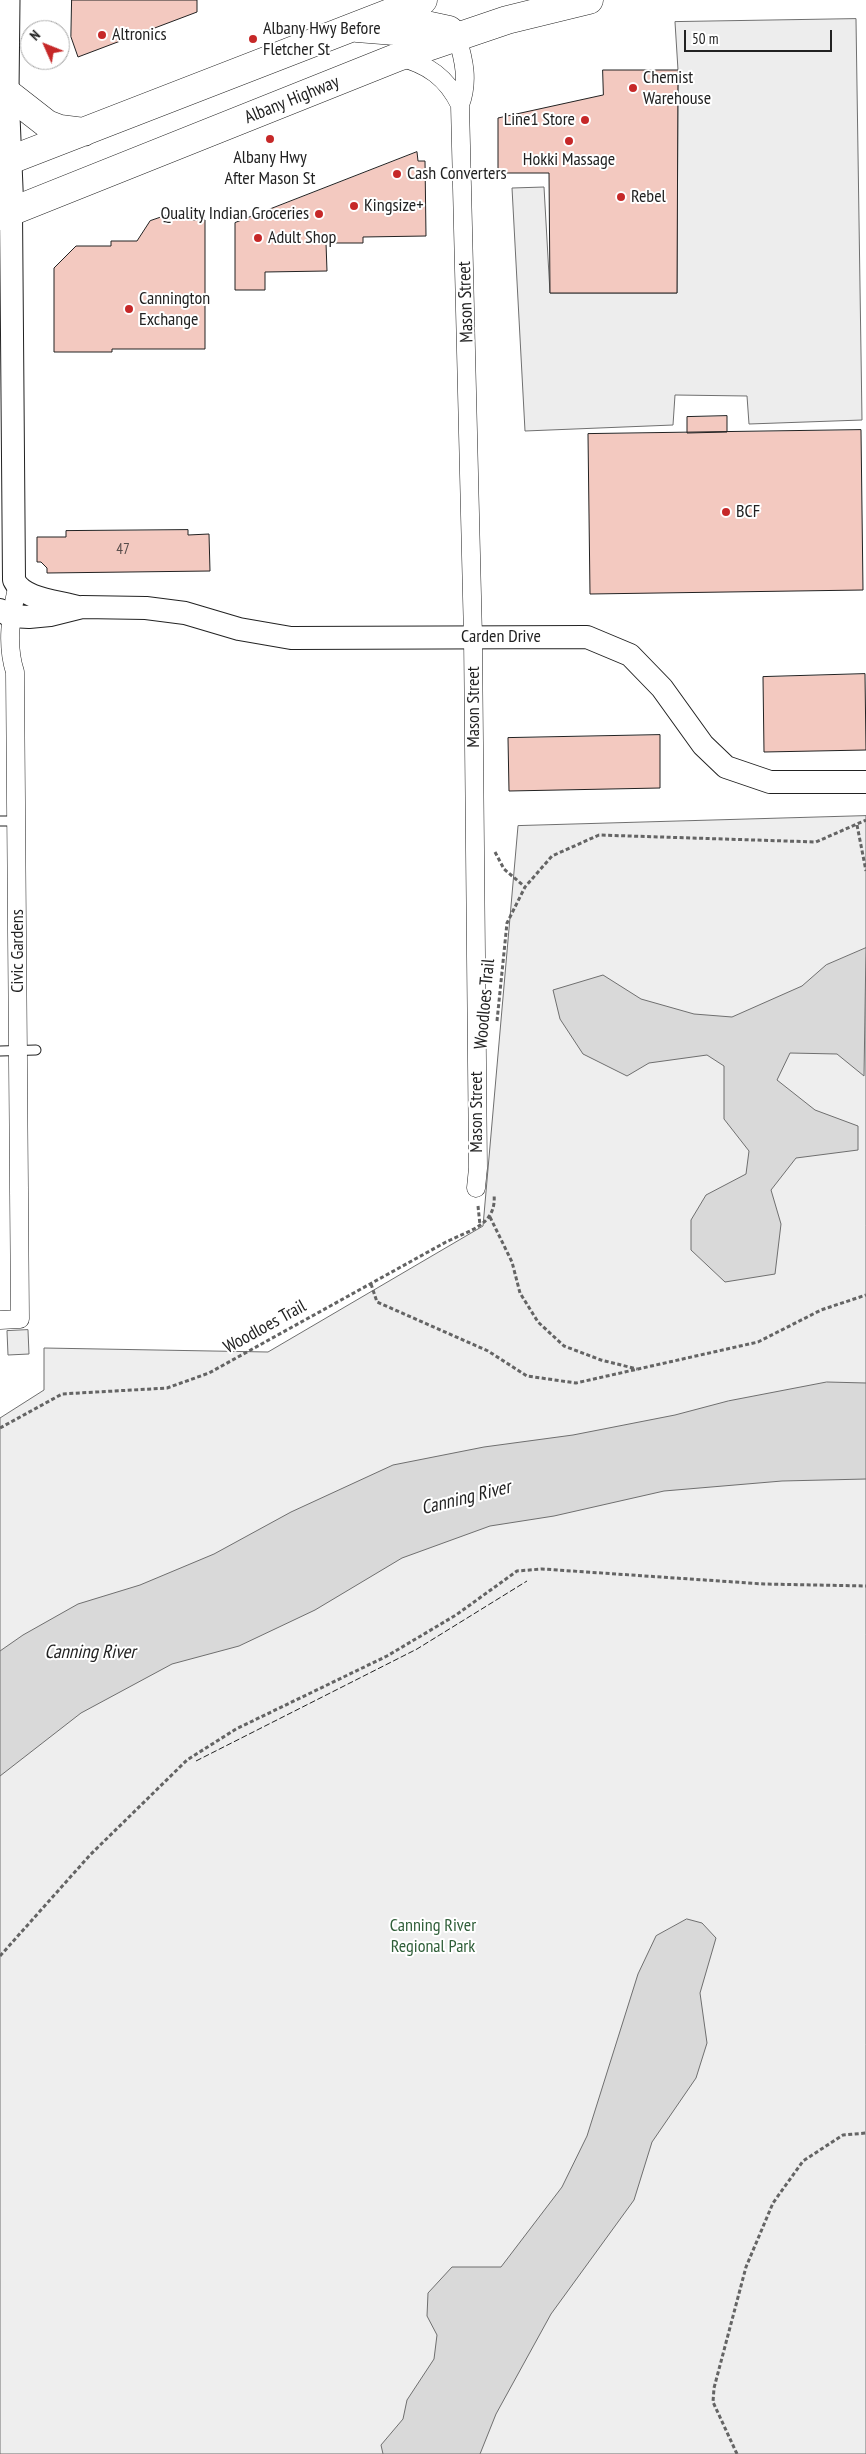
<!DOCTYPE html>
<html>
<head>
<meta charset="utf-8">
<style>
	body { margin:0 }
	#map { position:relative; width:866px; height:2454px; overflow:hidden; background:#fff; font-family:"PT Sans Narrow",sans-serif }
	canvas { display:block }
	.north { position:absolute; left:20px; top:20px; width:50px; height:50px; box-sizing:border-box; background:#fff; border:1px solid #a7a7a7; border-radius:50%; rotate:314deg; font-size:14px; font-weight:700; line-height:20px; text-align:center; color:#222 }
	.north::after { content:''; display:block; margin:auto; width:18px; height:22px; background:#c62828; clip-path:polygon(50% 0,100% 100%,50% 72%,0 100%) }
	.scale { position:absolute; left:684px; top:30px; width:148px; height:22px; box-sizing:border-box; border:2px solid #222; border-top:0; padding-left:6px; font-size:15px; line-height:18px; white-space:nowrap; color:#222; -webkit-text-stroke:4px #fff; paint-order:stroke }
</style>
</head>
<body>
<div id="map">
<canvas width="866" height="2454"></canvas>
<div class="north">N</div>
<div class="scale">50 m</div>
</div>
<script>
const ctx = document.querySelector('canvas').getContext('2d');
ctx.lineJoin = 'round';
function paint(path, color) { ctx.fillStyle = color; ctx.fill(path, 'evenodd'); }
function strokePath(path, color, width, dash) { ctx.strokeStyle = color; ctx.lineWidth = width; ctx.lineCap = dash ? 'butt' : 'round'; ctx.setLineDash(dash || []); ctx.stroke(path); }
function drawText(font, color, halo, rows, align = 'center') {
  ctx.font = font + ' "PT Sans Narrow",sans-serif'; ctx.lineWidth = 4; ctx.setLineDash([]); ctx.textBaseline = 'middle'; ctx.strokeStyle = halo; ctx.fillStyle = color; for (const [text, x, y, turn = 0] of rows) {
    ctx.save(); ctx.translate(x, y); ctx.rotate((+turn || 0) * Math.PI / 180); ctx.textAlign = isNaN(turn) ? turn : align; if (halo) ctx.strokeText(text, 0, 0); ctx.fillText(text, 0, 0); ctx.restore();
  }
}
const green = new Path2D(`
	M866 816V2454H0V1418L44 1390V1348L268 1352 483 1226 518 826Z`);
const parking = new Path2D(`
	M856 19 862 420 749 424 747 396 675 395 673 425 525 431 512 188 544 187 550 293H677L678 70 675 22Z
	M28 1330 29 1354 8 1355 7 1331Z`);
const water = new Path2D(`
	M866 948 864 1076 837 1054 790 1053 777 1080 815 1110 858 1126V1150L796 1158 771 1190 781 1224 775 1274 725 1282 691 1250V1220L706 1195 746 1174 749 1151 724 1119V1066L707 1055 649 1063 627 1076 583 1054 560 1019 553 990 603 975 641 999 694 1014 732 1017 802 986 826 965Z
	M827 1382 866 1383V1479L782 1481 664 1491 554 1516 490 1526 402 1558 315 1610 239 1646 172 1664 81 1713 0 1776V1651L23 1635 78 1604 140 1585 214 1554 291 1512 393 1465 484 1447 573 1435 675 1415 728 1401Z
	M687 1919 702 1923 716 1938 700 1993 707 2043 696 2078 652 2142 634 2200 551 2314 496 2414 480 2454H383L381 2445 403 2419 407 2400 434 2359 437 2335 427 2316 428 2293 452 2267H501L562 2187 587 2136 638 1974 656 1936Z`);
const building = new Path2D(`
	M72 0H197V12L78 57 71 37Z
	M603 70H678L677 293H550L549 173H498V118L603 95Z
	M417 152 418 161H425L426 236 363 237V243H326L327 271 265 272V290H235V223Z
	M167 215H188V220H205V349H112V352H54V268L76 246H111V241H137L150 221Z
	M727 416V432L687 433V417Z
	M861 430 863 590 590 594 588 434Z
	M188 530V535L209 534 210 571 47 573V568L41 562H37V537H66V531Z
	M865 674 866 750 764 752 763 677Z
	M660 735V788L509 791 508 738Z`);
const path = new Path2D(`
	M857 825 866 871
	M495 852 504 869 525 887
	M497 1021 507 923 525 887 552 856 599 835 816 842 866 820
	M478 1206 480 1225
	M490 1217 512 1262 520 1293 538 1322 564 1346 601 1360 637 1369
	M371 1284 377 1302 488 1351 527 1376 576 1383 758 1342 821 1310 866 1295
	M0 1428 62 1394 167 1388 209 1373 446 1242C470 1230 497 1225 494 1194
	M0 1956 90 1855 187 1760 236 1729 387 1656 456 1615 517 1571 542 1569 764 1584 866 1586
	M737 2454 713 2402 714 2388 746 2267 773 2203 803 2161 843 2135 866 2133`);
const service = new Path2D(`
	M0 821H16
	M0 1051 36 1050`);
const minor = new Path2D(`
	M457 37C464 60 469 81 460 105L473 637 478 1168 476 1188
	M398 57C428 64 447 78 460 105
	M0 1320 20 1319 15 672C6 644 11 615 17 588`);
const tertiary = new Path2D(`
	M11 212 14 580C23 600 59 601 78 607
	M0 610 10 616 29 617 50 615 82 607 146 608 185 613 239 629 291 638 587 637 630 655 662 688 703 745 726 767 770 782H866`);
const secondary = new Path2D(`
	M7 0 6 92 11 212`);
const trunk = new Path2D(`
	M357 28 395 31 421 24 449 30 457 37
	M6 92 47 124 60 129 84 132
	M0 164 423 0
	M0 216 398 57 507 20 589 0`);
const fence = new Path2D(`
	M196 1761 417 1649 527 1581`);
const markers = [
	[102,35,5,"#c62828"],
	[253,39,5,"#c62828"],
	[633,88,5,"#c62828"],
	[585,120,5,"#c62828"],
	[270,139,5,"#c62828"],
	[569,141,5,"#c62828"],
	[397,174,5,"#c62828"],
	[621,197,5,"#c62828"],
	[354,206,5,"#c62828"],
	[319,214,5,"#c62828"],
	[258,238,5,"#c62828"],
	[129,309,5,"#c62828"],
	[726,512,5,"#c62828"]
];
const numberNames = [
	["47",123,550]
];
const poiNames = [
	["Albany Hwy Before",263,29],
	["Fletcher St",263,50],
	["Altronics",112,35],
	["Chemist",643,78],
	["Warehouse",643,99],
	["Line1 Store",575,120,"right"],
	["Albany Hwy",270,158,"center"],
	["After Mason St",270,179,"center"],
	["Hokki Massage",569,160,"center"],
	["Cash Converters",407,174],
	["Rebel",631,197],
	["Kingsize+",364,206],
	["Quality Indian Groceries",309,214,"right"],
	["Adult Shop",268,238],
	["Cannington",139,299],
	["Exchange",139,320],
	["BCF",736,512]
];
const streetNames = [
	["Albany Highway",292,100,-22],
	["Mason Street",466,302,-92],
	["Carden Drive",501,637],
	["Mason Street",474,707,-90],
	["Civic Gardens",18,951,-90],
	["Woodloes Trail",485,1004,-85],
	["Mason Street",477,1112,-90],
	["Woodloes Trail",265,1327,-29]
];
const parkNames = [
	["Canning River",433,1926],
	["Regional Park",433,1947]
];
const waterNames = [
	["Canning River",466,1498,-14],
	["Canning River",90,1653]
];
paint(green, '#eee');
strokePath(green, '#6f6f6f', 1);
paint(parking, '#ededed');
strokePath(parking, '#6f6f6f', 1);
paint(water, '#d9d9d9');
strokePath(water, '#6f6f6f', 1);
paint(building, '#f3c9c0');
strokePath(building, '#222', 1);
strokePath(service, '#222', 11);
strokePath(minor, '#222', 19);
strokePath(tertiary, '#222', 24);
strokePath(secondary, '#222', 27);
strokePath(trunk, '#222', 29);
strokePath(path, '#646464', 3, [4, 2.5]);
strokePath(service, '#fff', 9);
strokePath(minor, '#fff', 18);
strokePath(tertiary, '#fff', 22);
strokePath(secondary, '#fff', 25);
strokePath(trunk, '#fff', 28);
strokePath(fence, '#222', 1, [6, 2.5]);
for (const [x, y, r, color] of markers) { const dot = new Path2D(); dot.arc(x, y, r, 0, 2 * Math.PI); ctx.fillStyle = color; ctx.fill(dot); strokePath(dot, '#fff', 2); }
drawText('15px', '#564c4a', null, numberNames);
drawText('18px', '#222', '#fff', poiNames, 'left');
drawText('18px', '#222', '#fff', streetNames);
drawText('18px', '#2f5e38', '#fff', parkNames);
drawText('italic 19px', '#222', '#fff', waterNames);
</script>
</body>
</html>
